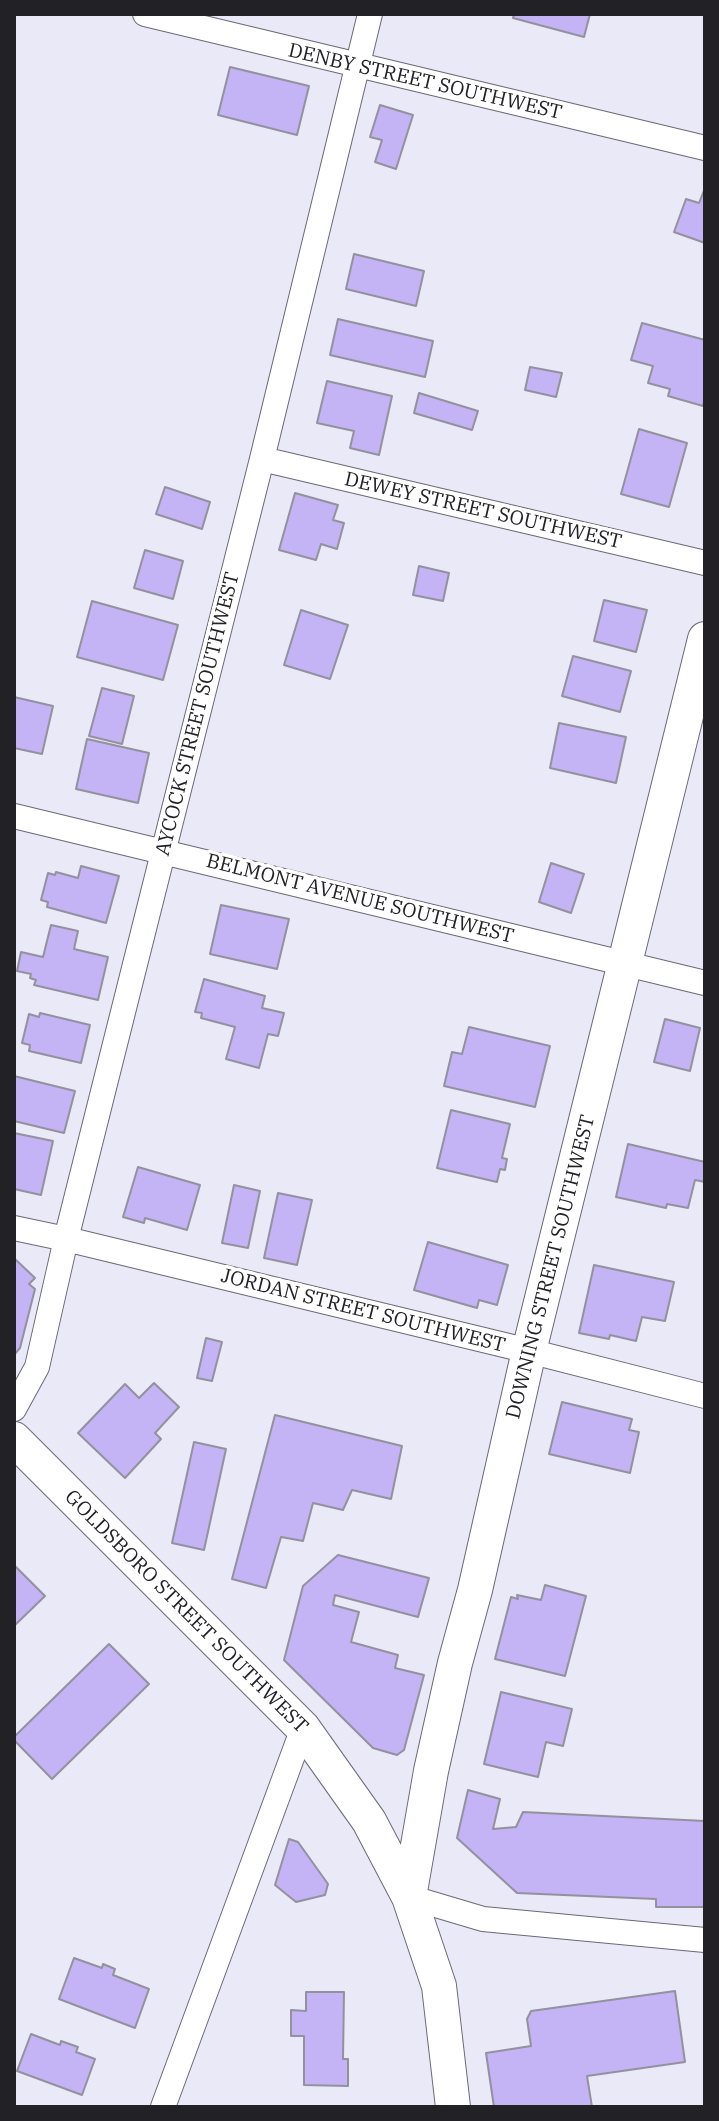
<!DOCTYPE html>
<html>
<head>
<meta charset="utf-8">
<style>
	body { margin:0 }
	#map { position:relative; width:719px; height:2121px; overflow:hidden; background:#eae9f7; font-family:"IBM Plex Serif",serif }
	canvas { display:block }
	.frame { position:absolute; inset:0; border:16px solid #212126; pointer-events:none }
</style>
</head>
<body>
<div id="map">
<canvas width="719" height="2121"></canvas>
<div class="frame"></div>
</div>
<script>
const ctx = document.querySelector('canvas').getContext('2d');
ctx.lineJoin = 'round';
function paint(path, color) { ctx.fillStyle = color; ctx.fill(path, 'evenodd'); }
function strokePath(path, color, width, dash) { ctx.strokeStyle = color; ctx.lineWidth = width; ctx.lineCap = dash ? 'butt' : 'round'; ctx.setLineDash(dash || []); ctx.stroke(path); }
function drawText(font, color, halo, rows, align = 'center') {
  ctx.font = font + ' "IBM Plex Serif",serif'; ctx.lineWidth = 7; ctx.setLineDash([]); ctx.textBaseline = 'middle'; ctx.strokeStyle = halo; ctx.fillStyle = color; for (const [text, x, y, turn = 0] of rows) {
    ctx.save(); ctx.translate(x, y); ctx.rotate((+turn || 0) * Math.PI / 180); ctx.textAlign = isNaN(turn) ? turn : align; if (halo) ctx.strokeText(text, 0, 0); ctx.fillText(text, 0, 0); ctx.restore();
  }
}
const building = new Path2D(`
	M514 14H590L584 37 513 18Z
	M230 67 309 86 297 135 218 115Z
	M380 105 413 115 396 169 375 162 382 140 370 137Z
	M705 188V243L674 232 686 199 699 203Z
	M354 254 424 271 416 306 346 289Z
	M338 319 433 341 425 377 330 355Z
	M642 323 705 340V398L703 406 668 396 670 389 648 383 653 366 631 360Z
	M530 367 562 373 556 397 525 390Z
	M327 381 392 396 379 455 350 448 354 431 317 423Z
	M419 393 478 411 472 430 414 413Z
	M639 429 687 443 669 507 621 494Z
	M165 487 210 502 202 529 156 514Z
	M295 493 338 505 333 520 344 523 337 549 321 544 316 560 279 550Z
	M145 550 183 561 173 599 134 588Z
	M419 566 449 573 443 601 413 595Z
	M604 600 647 610 636 652 594 641Z
	M92 601 178 625 163 680 77 657Z
	M301 610 348 625 330 679 284 665Z
	M573 656 631 671 620 712 562 696Z
	M102 688 134 696 122 744 89 736Z
	M14 697 53 706 42 754 14 748Z
	M559 723 626 737 616 783 550 768Z
	M87 739 149 753 138 803 76 789Z
	M551 863 584 874 571 913 539 902Z
	M81 866 119 876 106 923 47 907 48 902 41 900 48 873 55 875 56 872 78 878Z
	M221 905 289 919 277 969 210 954Z
	M51 925 78 931 74 949 108 957 98 1000 34 985 36 980 30 978 31 974 17 971 21 952 43 957Z
	M204 979 265 996 262 1008 284 1013 278 1036 268 1034 259 1068 226 1059 235 1027 201 1018 202 1013 195 1012Z
	M40 1013 90 1025 81 1063 29 1051 30 1045 22 1043 29 1014 39 1017Z
	M665 1019 700 1028 690 1071 654 1062Z
	M469 1027 550 1046 535 1107 444 1086 452 1052 462 1054Z
	M14 1076 75 1091 64 1133 14 1121Z
	M451 1110 510 1124 502 1158 507 1159 505 1170 500 1169 497 1182 437 1168Z
	M14 1133 53 1141 41 1195 14 1189Z
	M628 1144 705 1162V1182L695 1180 688 1208 667 1204 666 1208 616 1197Z
	M138 1167 200 1185 187 1230 145 1218 144 1223 123 1217Z
	M234 1185 260 1191 248 1248 222 1243Z
	M278 1193 312 1200 297 1265 264 1258Z
	M428 1242 508 1265 497 1305 479 1300 477 1308 414 1290Z
	M15 1259 35 1278 29 1284 35 1289 20 1348 14 1355Z
	M594 1265 674 1282 665 1321 642 1317 636 1341 610 1335 609 1339 579 1333Z
	M206 1338 222 1342 212 1381 197 1378Z
	M154 1383 179 1407 155 1433 161 1439 125 1478 78 1433 125 1384 139 1398Z
	M562 1402 632 1419 629 1430 639 1432 630 1473 549 1454Z
	M275 1415 402 1446 391 1499 352 1490 343 1510 313 1503 303 1541 281 1537 266 1588 232 1579Z
	M194 1442 226 1449 204 1550 172 1543Z
	M338 1555 429 1578 418 1617 335 1595 333 1605 359 1612 351 1642 398 1655 395 1668 424 1675 404 1750 397 1755 373 1748 284 1660 303 1586Z
	M14 1565 45 1596 14 1626Z
	M545 1585 586 1596 565 1676 495 1659 511 1597 518 1599 517 1595 541 1600Z
	M109 1644 149 1684 52 1779 14 1740V1737Z
	M501 1692 572 1709 563 1746 546 1742 538 1777 484 1764Z
	M468 1790 500 1799 493 1829 516 1827 523 1812 705 1821V1907H656V1899L517 1893 457 1838Z
	M289 1839 298 1842 328 1884 325 1895 296 1902 275 1885Z
	M74 1958 102 1968 103 1964 115 1969 113 1975 149 1989 135 2028 59 1999Z
	M675 1991 685 2062 587 2076 592 2107H494L486 2053 531 2046 527 2019 531 2011Z
	M306 1992H344L343 2059H348V2086L304 2085V2036H291V2010L306 2011Z
	M31 2034 60 2045 61 2041 78 2047 76 2052 95 2059 82 2095 17 2071Z`);
const street = new Path2D(`
	M145 14 705 148
	M262 459 705 563
	M14 816 705 983
	M14 1228 66 1239 529 1351 705 1396
	M14 1409 37 1367 66 1239 262 459 370 14
	M409 1897 483 1919 705 1940
	M163 2107 303 1728`);
const secondary = new Path2D(`
	M14 1439 303 1728 369 1821 409 1897 439 1986 453 2107
	M409 1897 431 1771 455 1663 475 1590 529 1351 705 639`);
const streetNames = [
	["DENBY STREET SOUTHWEST",425,82,13],
	["DEWEY STREET SOUTHWEST",483,511,13],
	["AYCOCK STREET SOUTHWEST",198,714,-76],
	["BELMONT AVENUE SOUTHWEST",360,899,14],
	["DOWNING STREET SOUTHWEST",551,1267,-76],
	["JORDAN STREET SOUTHWEST",363,1311,14],
	["GOLDSBORO STREET SOUTHWEST",186,1612,45]
];
paint(building, '#c4b3f5');
strokePath(building, '#93919d', 2);
strokePath(street, '#6b6976', 26);
strokePath(secondary, '#6b6976', 36);
strokePath(street, '#fff', 24);
strokePath(secondary, '#fff', 34);
drawText('20px', '#212126', '#fff', streetNames);
</script>
</body>
</html>
